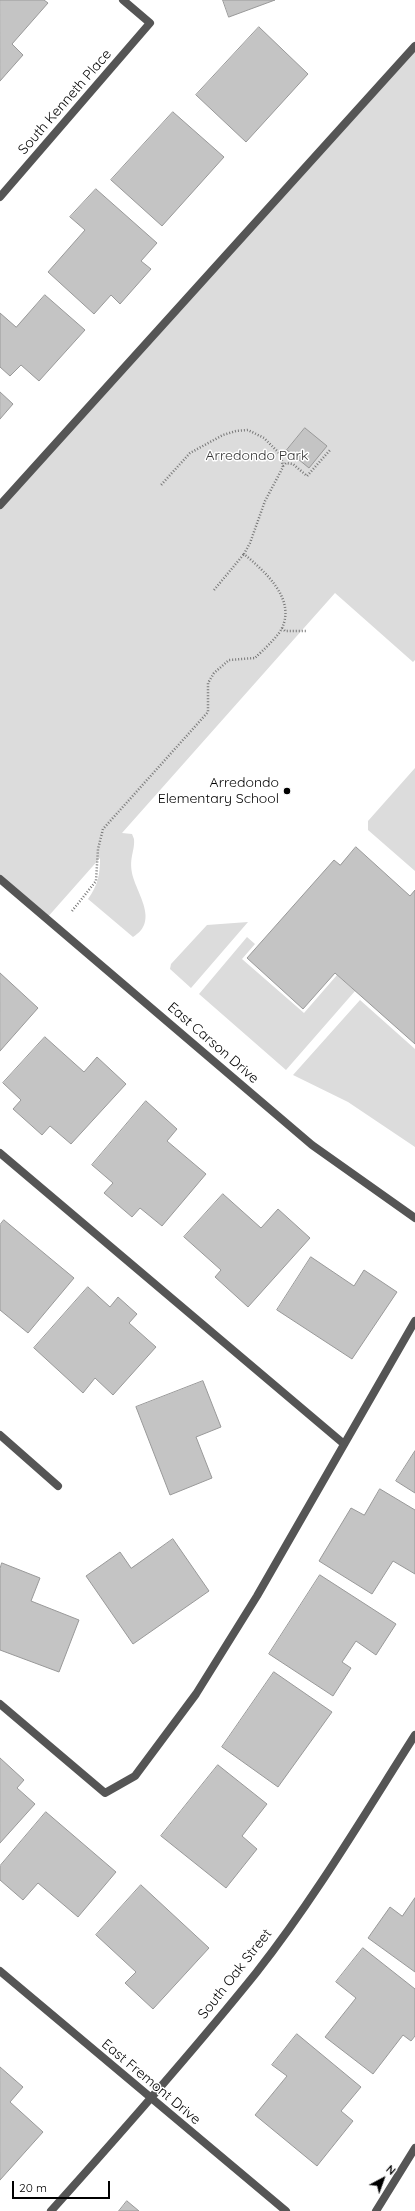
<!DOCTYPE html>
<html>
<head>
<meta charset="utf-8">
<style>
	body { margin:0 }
	#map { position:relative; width:415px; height:2211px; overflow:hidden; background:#fff; font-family:Quicksand,sans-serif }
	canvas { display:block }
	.north { position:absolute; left:363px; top:2159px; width:40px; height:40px; -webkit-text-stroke:3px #fff; paint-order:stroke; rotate:41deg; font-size:11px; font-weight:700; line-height:16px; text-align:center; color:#000 }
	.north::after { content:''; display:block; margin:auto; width:14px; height:18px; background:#000; clip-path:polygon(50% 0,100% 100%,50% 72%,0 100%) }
	.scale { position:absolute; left:12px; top:2181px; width:98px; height:18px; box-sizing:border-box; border:2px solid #000; border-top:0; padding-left:5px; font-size:12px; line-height:14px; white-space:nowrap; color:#000; -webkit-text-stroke:3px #fff; paint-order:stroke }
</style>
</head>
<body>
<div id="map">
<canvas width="415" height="2211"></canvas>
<div class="north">N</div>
<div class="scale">20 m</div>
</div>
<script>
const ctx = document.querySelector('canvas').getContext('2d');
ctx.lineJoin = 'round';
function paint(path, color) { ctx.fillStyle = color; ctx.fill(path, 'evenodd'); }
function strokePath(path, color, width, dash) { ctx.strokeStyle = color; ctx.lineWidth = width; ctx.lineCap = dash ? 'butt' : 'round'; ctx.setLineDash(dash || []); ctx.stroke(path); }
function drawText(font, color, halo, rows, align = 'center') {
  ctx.font = font + ' Quicksand,sans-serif'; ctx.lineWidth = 3; ctx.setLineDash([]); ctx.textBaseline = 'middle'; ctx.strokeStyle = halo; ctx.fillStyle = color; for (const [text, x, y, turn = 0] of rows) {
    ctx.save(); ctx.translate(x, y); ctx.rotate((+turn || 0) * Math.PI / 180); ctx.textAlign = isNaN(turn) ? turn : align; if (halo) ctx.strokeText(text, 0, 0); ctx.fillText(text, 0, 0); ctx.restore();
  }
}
const green = new Path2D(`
	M415 46V660L413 662 335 593 122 833 132 834 134 839C135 851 129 857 132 873 136 893 160 921 133 937L88 899C98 885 100 875 100 858L46 919 0 879V505Z
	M415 768V871L368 830V821Z
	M248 922 191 988 170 969 171 964 207 925Z
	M247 937 255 944 242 959 304 1013 337 975 355 991 286 1070 199 994Z
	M360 1000 415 1049V1147L348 1102 293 1075Z`);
const building = new Path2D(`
	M0 0H44L48 3 12 44 23 55 0 81Z
	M223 0H275L229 17Z
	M259 27 308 74 246 142 196 95Z
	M173 112 224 157 162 226 111 180Z
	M96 189 157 243 141 261 151 269 120 304 111 295 94 314 48 272 85 230 70 217Z
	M45 295 85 330 39 381 21 365 10 376 0 367V313L16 327Z
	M0 392 13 404 0 419Z
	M305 428 327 446 309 468 287 450Z
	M356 847 410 896 415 890V1044L335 973 303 1009 247 958 334 860 340 865Z
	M0 973 38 1008 0 1051Z
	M45 1037 84 1072 97 1057 126 1084 71 1144 50 1126 42 1135 13 1109 21 1100 3 1083Z
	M146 1101 177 1129 167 1141 206 1174 162 1226 140 1208 132 1217 104 1193 113 1183 92 1165Z
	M223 1194 261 1228 278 1209 310 1238 248 1307 215 1277 221 1270 184 1237Z
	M4 1220 74 1278 28 1333 0 1310V1225Z
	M311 1257 354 1286 364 1270 397 1292 352 1359 277 1310Z
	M88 1287 110 1307 118 1297 137 1314 129 1323 156 1347 113 1395 95 1378 83 1393 34 1348Z
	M203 1381 221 1427 196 1437 212 1478 170 1495 136 1407Z
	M415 1451V1493L396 1481Z
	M380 1489 415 1510V1574L393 1561 372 1594 319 1561 351 1508 364 1515Z
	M173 1539 209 1591 133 1644 86 1576 120 1552 131 1568Z
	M2 1563 40 1578 31 1601 79 1620 59 1672 0 1650V1569Z
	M320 1575 396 1624 376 1655 356 1641 342 1662 351 1668 333 1696 269 1654Z
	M274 1672 332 1712 278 1787 222 1747Z
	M0 1758 24 1780 17 1788 35 1804 0 1843Z
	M218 1765 267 1804 242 1836 257 1849 226 1888 161 1836Z
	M46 1812 116 1872 78 1917 38 1883 23 1900 0 1880V1866Z
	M141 1885 209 1948 153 2009 125 1983 136 1972 96 1935Z
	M415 1898V1972L368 1938 390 1907 402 1916Z
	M363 1948 415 1989V2036L411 2041 403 2035 373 2074 325 2037 356 1998 336 1982Z
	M297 2034 361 2087 341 2111 353 2121 317 2166 255 2115 287 2076 272 2065Z
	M0 2067 23 2087 10 2102 43 2132 0 2180Z
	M127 2201 139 2211H119Z`);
const path = new Path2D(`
	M283 466 286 463 293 464 307 476 331 449
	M214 590 244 554
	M282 628 285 631H306
	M72 911 96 881 98 849 103 829 208 712V683L214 673 229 660 255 658C262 651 278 637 282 628 296 598 264 571 244 554L250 543 265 501 283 467 281 455 264 438 248 430 236 431 223 435 190 453 161 485`);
const service = new Path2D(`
	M0 505 415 46
	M0 1153 344 1444
	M0 1704 105 1793 135 1776 196 1694 257 1596 415 1321
	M376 2211 415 2148`);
const minor = new Path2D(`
	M0 197 150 23 123 0
	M0 879 312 1145 415 1218
	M0 1435 58 1486
	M0 1971 286 2211
	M51 2211C121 2133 190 2055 256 1973 315 1898 364 1815 415 1735`);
const markers = [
	[287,791,4,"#000"]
];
const streetNames = [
	["South Kenneth Place",65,102,-49],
	["East Carson Drive",213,1043,41],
	["South Oak Street",235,1974,-52],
	["East Fremont Drive",151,2082,40]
];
const parkNames = [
	["Arredondo Park",257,456]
];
const poiNames = [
	["Arredondo",279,783],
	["Elementary School",279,799]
];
paint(green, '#dcdcdc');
paint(building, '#c4c4c4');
strokePath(building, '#999', 1);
strokePath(path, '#777', 2.5, [1, 2]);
strokePath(service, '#555', 8);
strokePath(minor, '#555', 8);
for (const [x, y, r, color] of markers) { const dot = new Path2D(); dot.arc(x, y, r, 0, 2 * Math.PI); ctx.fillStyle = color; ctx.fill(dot); strokePath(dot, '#fff', 1.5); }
drawText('14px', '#000', '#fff', streetNames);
drawText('14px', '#333', '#fff', parkNames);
drawText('14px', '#000', '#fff', poiNames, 'right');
</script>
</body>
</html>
